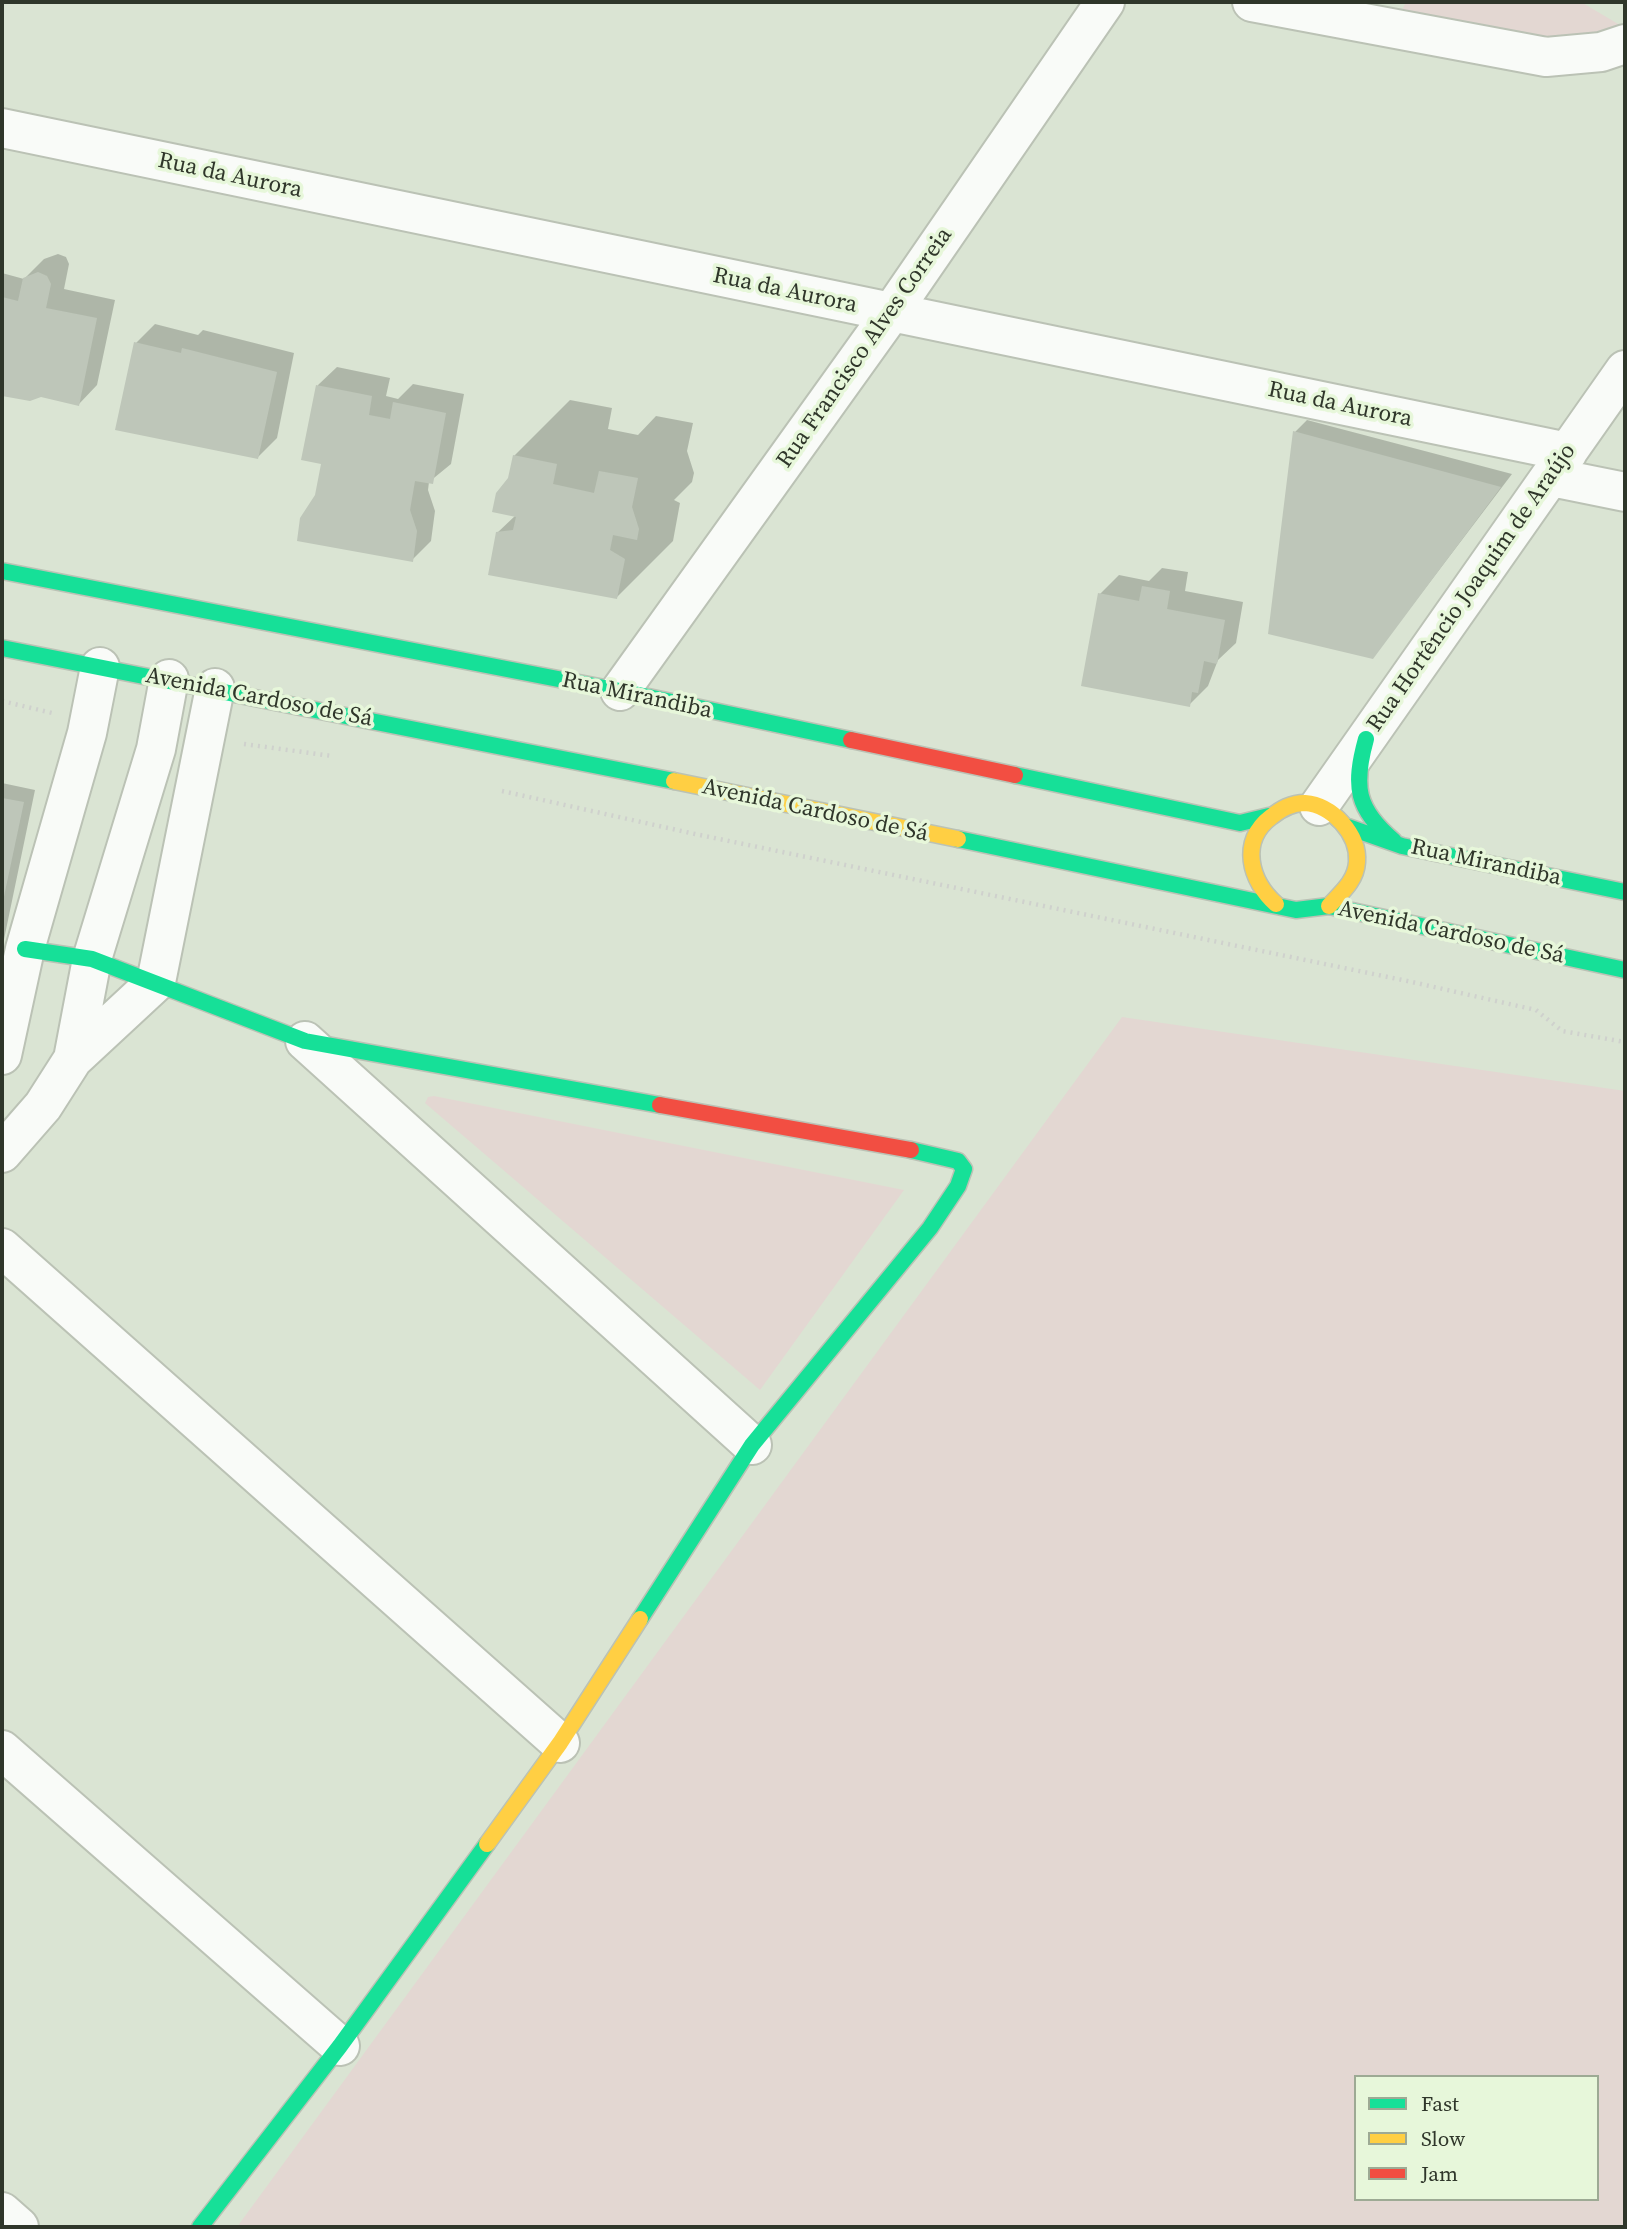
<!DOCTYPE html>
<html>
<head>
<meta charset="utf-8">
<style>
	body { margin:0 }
	#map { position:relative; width:1627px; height:2229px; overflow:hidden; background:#dae4d3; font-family:"Source Serif 4",serif }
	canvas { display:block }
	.frame { position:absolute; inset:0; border:4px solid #2f362a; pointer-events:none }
	.legend { position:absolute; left:1354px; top:2075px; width:245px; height:126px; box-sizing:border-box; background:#e7f7da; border:2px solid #9daa94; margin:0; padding:9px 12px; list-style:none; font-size:21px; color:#2f362a }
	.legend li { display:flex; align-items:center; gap:14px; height:35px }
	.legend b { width:35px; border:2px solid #9daa94 }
</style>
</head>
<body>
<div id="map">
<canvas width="1627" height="2229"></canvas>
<div class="frame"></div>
<ul class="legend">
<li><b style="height:9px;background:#16e098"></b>Fast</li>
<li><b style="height:9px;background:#ffcf43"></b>Slow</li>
<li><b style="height:9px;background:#f24e42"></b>Jam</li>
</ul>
</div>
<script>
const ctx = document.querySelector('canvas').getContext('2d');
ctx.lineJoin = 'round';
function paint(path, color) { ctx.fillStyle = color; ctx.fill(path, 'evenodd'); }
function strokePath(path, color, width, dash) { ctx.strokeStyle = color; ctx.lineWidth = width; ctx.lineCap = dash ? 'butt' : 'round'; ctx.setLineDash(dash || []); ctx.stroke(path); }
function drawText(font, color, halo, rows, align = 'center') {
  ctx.font = font + ' "Source Serif 4",serif'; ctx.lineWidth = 7; ctx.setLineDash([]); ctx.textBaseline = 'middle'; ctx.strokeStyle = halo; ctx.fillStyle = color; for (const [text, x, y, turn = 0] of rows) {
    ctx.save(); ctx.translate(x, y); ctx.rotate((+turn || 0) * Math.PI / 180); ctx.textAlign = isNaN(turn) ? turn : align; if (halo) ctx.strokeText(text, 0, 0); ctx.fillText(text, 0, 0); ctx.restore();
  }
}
const green = new Path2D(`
	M1406 2H1581L1625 28V65L1612 69 1400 14Z
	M1122 1017 1625 1091V2227H237ZM1356 2077H1597V2199H1356Z
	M434 1096 904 1190 760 1390 425 1103 428 1097Z`);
const shadow = new Path2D(`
	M58 254 66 257 69 264 64 289 115 300 97 385 79 404 41 396 13 397 2 392V273L24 279 44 259Z
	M155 324 198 335 203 330 294 353 277 438 258 457 136 343Z
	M337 367 390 378 386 396 398 399 413 384 464 394 451 464 429 482 428 490 435 511 431 541 412 560 317 496 323 463 318 385Z
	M570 400 612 408 608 429 638 435 656 416 693 423 687 451 694 473 692 482 674 500 680 503 673 541 617 597 497 533 516 515 510 479 514 456Z
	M1307 420 1512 474 1373 657 1295 432Z
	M1162 568 1188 572 1185 591 1243 602 1236 643 1218 660 1208 686 1189 705 1100 594 1119 575 1149 581Z
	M2 783 35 790 2 949Z`);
const building = new Path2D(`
	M38 272 47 276 51 284 46 308 97 318 79 406 41 397 30 401 2 396V297L18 301 23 278Z
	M134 342 181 353 182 348 277 372 258 459 115 430Z
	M316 385 372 396 369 415 390 419 393 402 446 413 433 484 415 481 410 510 417 531 413 562 297 541 300 518 315 495 321 464 301 460Z
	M1293 431 1501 487 1373 659 1268 634Z
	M513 455 557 464 553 484 594 493 599 471 638 478 632 507 639 529 637 540 613 535 610 550 625 559 617 599 488 575 496 532 513 530 516 517 492 512 496 493 508 478Z
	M1142 586 1170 591 1167 609 1225 620 1217 664 1204 661 1198 693 1192 692 1190 707 1081 686 1098 593 1139 601Z
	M2 798 24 802 3 901 2 900Z`);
const path = new Path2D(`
	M2 701 52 713
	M244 744 332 756
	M502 791 695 834 1412 982 1536 1010 1562 1031 1625 1042`);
const street = new Path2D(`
	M1252 2 1546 57 1601 52 1625 44
	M2 128 1568 452
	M1551 477 1625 492
	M620 691 891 313 1105 2
	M1319 806 1625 370
	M305 1041 752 1445
	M2 1055 25 949 87 733 100 667
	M73 1059 156 982 215 688
	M2 1153 43 1106 73 1059 92 959 156 749 169 679
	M2 1248 560 1743
	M2 1750 340 2046
	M2 2212 19 2227`);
const fast = new Path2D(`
	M2 571 620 691 851 740
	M2 648 674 781
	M1366 739C1353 786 1356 809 1394 841
	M1015 775 1240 823 1269 816
	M1348 827 1402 846 1625 892
	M958 839 1296 910 1329 906 1625 970
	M25 949 92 959 305 1041 660 1105
	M640 1619 752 1445 930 1228 958 1186 964 1169 958 1161 911 1150
	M200 2227 340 2046 487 1844`);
const slow = new Path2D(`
	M674 781 958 839
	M1276 904C1250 881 1239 841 1271 817 1281 809 1291 803 1305 803 1332 805 1359 834 1357 862 1356 881 1341 893 1329 906
	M487 1844 560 1743 640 1619`);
const jam = new Path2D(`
	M851 740 1015 775
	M660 1105 911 1150`);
const streetNames = [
	["Rua da Aurora",230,176,12],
	["Rua da Aurora",785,291,12],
	["Rua Francisco Alves Correia",865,348,-55],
	["Rua da Aurora",1340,405,12],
	["Rua Hortêncio Joaquim de Araújo",1472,588,-55],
	["Rua Mirandiba",637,696,12],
	["Avenida Cardoso de Sá",259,698,11],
	["Avenida Cardoso de Sá",815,811,12],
	["Rua Mirandiba",1486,863,12],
	["Avenida Cardoso de Sá",1451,933,12]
];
paint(green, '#e3d7d2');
paint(shadow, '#0003');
paint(building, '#bec6b9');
strokePath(street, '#bbc2b5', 42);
strokePath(fast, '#bbc2b5', 19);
strokePath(slow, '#bbc2b5', 19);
strokePath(jam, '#bbc2b5', 19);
strokePath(path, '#cfd1cd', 4.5, [2, 5]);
strokePath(street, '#f9fbf8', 38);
strokePath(fast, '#16e098', 16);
strokePath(slow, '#ffcf43', 16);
strokePath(jam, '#f24e42', 16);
drawText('23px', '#2f362a', '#e7f7da', streetNames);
</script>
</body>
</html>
